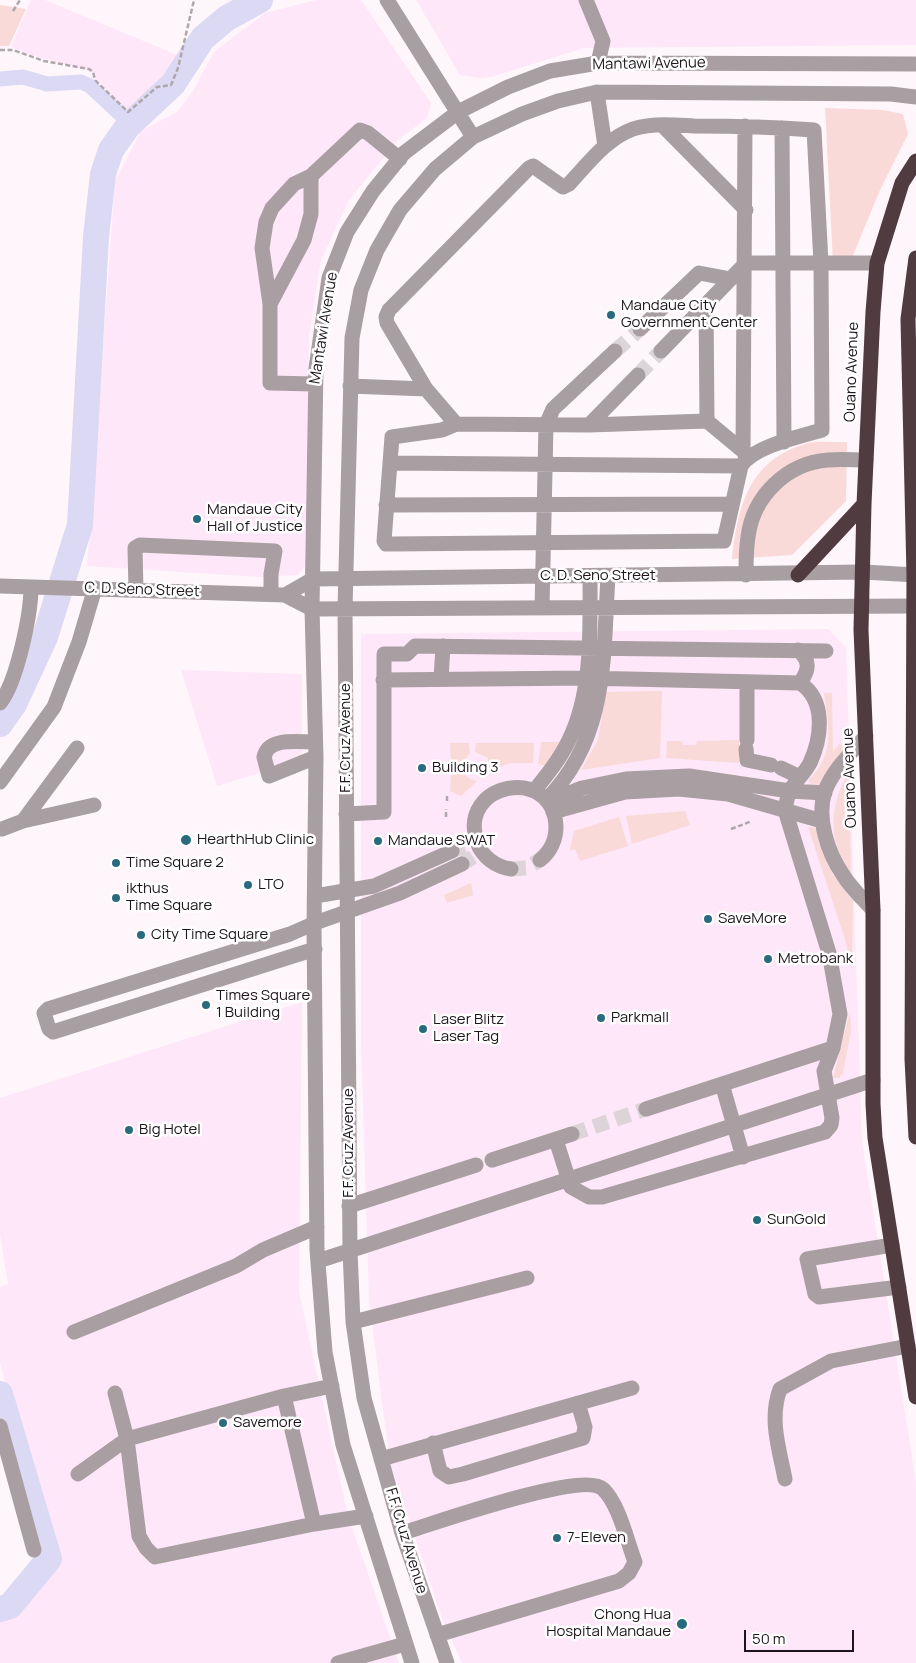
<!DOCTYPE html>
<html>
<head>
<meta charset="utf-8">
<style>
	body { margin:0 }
	#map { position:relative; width:916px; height:1663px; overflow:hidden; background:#fff6fc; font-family:Manrope,sans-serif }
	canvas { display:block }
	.scale { position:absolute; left:744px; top:1630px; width:110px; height:22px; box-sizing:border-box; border:2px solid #1d151b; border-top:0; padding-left:6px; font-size:15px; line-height:18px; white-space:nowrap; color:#1d151b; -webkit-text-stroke:4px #fff; paint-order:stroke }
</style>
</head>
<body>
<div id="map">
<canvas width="916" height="1663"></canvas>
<div class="scale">50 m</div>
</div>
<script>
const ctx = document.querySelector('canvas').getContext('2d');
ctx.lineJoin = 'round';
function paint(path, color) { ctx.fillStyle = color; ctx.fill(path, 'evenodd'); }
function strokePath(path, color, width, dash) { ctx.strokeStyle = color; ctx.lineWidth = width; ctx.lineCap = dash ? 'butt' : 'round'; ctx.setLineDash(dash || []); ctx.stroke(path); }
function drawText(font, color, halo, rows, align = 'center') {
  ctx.font = font + ' Manrope,sans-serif'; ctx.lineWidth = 5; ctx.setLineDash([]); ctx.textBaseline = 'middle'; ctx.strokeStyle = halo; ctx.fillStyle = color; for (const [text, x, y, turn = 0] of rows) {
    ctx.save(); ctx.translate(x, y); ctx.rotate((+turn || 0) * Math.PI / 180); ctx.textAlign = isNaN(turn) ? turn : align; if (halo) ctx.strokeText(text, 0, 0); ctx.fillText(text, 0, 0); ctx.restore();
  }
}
const built = new Path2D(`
	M31 0H45L182 57 175 85 128 112 90 71 28 54 11 47Z
	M316 0H361L431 103 427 118 398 140 349 200 321 260 309 335 305 567 297 575 259 577 87 566 115 181 141 131 177 112 193 91 214 52 265 13Z
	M416 0H916V45L584 48 491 77 480 78 460 75Z
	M828 629 846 648 862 1141 916 1482V1663H462L443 1621 390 1463 369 1300 361 1040V634Z
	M181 670 302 674V760L217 786Z
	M302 1002 299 1292 348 1516 399 1663H0V1614L9 1612 52 1561 0 1363V1287L8 1284 0 1234V1098Z`);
const green = new Path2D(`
	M0 5 26 9 9 46H0Z
	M825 108 883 110 903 114 908 134 880 190 852 258 833 262Z
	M847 442 846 501 792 555 732 559C738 507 748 461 805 444 817 440 834 443 847 442Z
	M662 691 660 758 581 770 598 740 606 692Z
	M824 693H832L833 752 840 743 846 749 817 788 808 781C813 775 819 769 822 762 833 743 827 713 824 693Z
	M739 740V763L666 758 667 741H682L683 745H696L697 741Z
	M541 742H563L548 766 538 764Z
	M450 743H469L470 753 462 763H451Z
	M476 743H534L533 763H510L489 771 488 758 475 752Z
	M849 770 851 875C827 838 829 808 849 770Z
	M461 771 470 779 477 781 461 796 450 791 451 773Z
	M685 811 690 825 632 844 626 816Z
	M619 817 628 846 580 861 575 849 570 850 574 831Z
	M808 827 818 828 827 861 833 875 853 901 852 971 845 939Z
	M471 883 473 895 447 903 444 895Z
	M850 1012 851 1031 843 1073 839 1078H833Z`);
const canal = new Path2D(`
	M0 79 23 77 47 84 81 82 90 86 131 124`);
const river = new Path2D(`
	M0 724 14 704 45 637 80 525 96 237 103 174 111 150 128 126 173 84 203 38 227 18 260 0
	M0 1394 49 1559 10 1606 0 1609`);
const minorTunnel = new Path2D(`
	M615 351 640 329
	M638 375 661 351
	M452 851 464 846
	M462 864 473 857
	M511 869 526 868 540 860
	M572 1134 646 1109`);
const path = new Path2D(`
	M13 11 20 0
	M0 50H13L44 61 89 69 93 72 95 80 128 112 157 87 171 85 178 68 194 0
	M447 801V794
	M446 817V809
	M731 829 752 821`);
const minor = new Path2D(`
	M387 0 473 137
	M586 0 603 41 598 63
	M597 92 605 146
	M662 125 746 210
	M745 126 743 451 747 457
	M782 128 784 442
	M270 304 304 240 311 214V176
	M640 329 699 273 731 279
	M661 351 746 263H877
	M314 384 270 383V304L262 248 266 222 272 208 294 184 311 176 360 130 368 133 400 159
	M350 386 426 389
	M707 421 743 451
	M456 424 426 389 387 323 386 317 389 310 529 168 533 166 563 187 569 184C586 166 603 143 626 132 646 122 673 125 694 126 734 126 774 127 814 130L821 263 822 430C799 437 754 446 741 466L724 541 393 544H386L384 541 392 437 442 430 456 424 589 425 707 421 706 304
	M589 425 638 375
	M391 463 741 466
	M386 505 731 504
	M746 575C746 562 746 549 748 537 753 496 787 463 828 460 840 459 854 460 866 460
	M0 586 285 595 312 609 916 606
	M136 590 135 548 140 545 275 551 271 574V594
	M285 595 313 579 864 572 916 575
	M542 608 546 425 553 409 615 351
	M798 650C811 661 809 670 800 683
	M441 679 443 646
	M383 680 586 678 800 683C826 700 822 737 810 763 805 773 795 781 790 791 787 797 786 804 785 810L829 953 840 1014 833 1048 824 1071 832 1118 831 1125 825 1132 602 1197H589L571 1187 556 1140
	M0 703C17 682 31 614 31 587
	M866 736C851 753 833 770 825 791 816 818 828 853 843 875 851 888 863 899 873 910
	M747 740V682
	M314 742C298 742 268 737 264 757L269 776 316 757
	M746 749 747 760 771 765
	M781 768 800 777
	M0 782 54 707 79 642 95 588
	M534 791C547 775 560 759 569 740 593 691 590 630 590 576
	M546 800C608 738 603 658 608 576
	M548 802 582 788 626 779 689 776 790 791 825 793
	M553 812 625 792 679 789 728 794 822 821
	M346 814 384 812V654H407L415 646 826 651
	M23 821 77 748
	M2 829 23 821 94 805
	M511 869C496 867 482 857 477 842 457 782 554 764 556 827 556 840 550 852 540 860
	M315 896 374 886 452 851
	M315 949 53 1032 49 1029 44 1013 48 1009 290 934 315 923 400 893 462 864
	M722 1084 743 1157
	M646 1109 833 1048
	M492 1160 572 1134
	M349 1206 476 1165
	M892 1245 807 1259 815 1294 819 1297 899 1287
	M318 1261 873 1080
	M353 1322 527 1278
	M74 1332 236 1266 263 1250 317 1227
	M115 1393 127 1439 139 1536 146 1548 155 1557 314 1524 366 1516
	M284 1396 314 1524
	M0 1426 34 1550
	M433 1443 440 1471 449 1477 463 1474 583 1438 585 1427 578 1403
	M381 1459 632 1388
	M78 1474 127 1439 284 1396 332 1386
	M785 1479C779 1448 769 1419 780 1389L831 1361 908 1346
	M402 1533C433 1524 583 1470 603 1489 619 1504 627 1541 635 1562L629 1573 619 1581 437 1635
	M338 1663 405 1644
	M412 1663 343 1445 325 1352 317 1250 314 926 316 757 312 609 316 368 329 278 347 232 373 191 404 153 458 112 508 87 550 71 598 63 916 64
	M447 1663 402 1533 364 1398 353 1322 350 1250 345 609 352 338 361 290 377 250 400 210 435 169 473 137 522 114 558 101 597 92 891 94 916 97`);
const highway = new Path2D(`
	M916 161 902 183 877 263 873 312 864 504 861 630 873 910V1104L875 1138 916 1397
	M916 258 908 319 914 575 912 1059 916 1137
	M798 575 864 504`);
const markers = [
	[611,315,5,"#296a7e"],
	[197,519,5,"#296a7e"],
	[422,768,5,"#296a7e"],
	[186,840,6,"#296a7e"],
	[378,841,5,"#296a7e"],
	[116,863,5,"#296a7e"],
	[248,885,5,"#296a7e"],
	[116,898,5,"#296a7e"],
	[708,919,5,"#296a7e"],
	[141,935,5,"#296a7e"],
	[768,959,5,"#296a7e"],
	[206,1005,5,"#296a7e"],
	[601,1018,5,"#296a7e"],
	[423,1029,5,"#296a7e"],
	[129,1130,5,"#296a7e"],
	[757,1220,5,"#296a7e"],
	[223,1423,5,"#296a7e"],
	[557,1538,5,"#296a7e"],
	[682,1624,6,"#296a7e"]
];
const streetNames = [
	["Mantawi Avenue",649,64,-1],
	["Mantawi Avenue",324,328,-81],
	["Ouano Avenue",852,372,-88],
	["C. D. Seno Street",598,576],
	["C. D. Seno Street",142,590,2],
	["F.F. Cruz Avenue",346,738,-90],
	["Ouano Avenue",850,778,-92],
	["F.F. Cruz Avenue",349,1143,-90],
	["F.F. Cruz Avenue",406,1541,73]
];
const poiNames = [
	["Mandaue City",621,306],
	["Government Center",621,323],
	["Mandaue City",207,510],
	["Hall of Justice",207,527],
	["Building 3",432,768],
	["HearthHub Clinic",197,840],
	["Mandaue SWAT",388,841],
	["Time Square 2",126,863],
	["LTO",258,885],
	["ikthus",126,889],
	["Time Square",126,906],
	["SaveMore",718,919],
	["City Time Square",151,935],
	["Metrobank",778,959],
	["Times Square",216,996],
	["1 Building",216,1013],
	["Parkmall",611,1018],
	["Laser Blitz",433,1020],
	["Laser Tag",433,1037],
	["Big Hotel",139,1130],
	["SunGold",767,1220],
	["Savemore",233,1423],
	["7-Eleven",567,1538],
	["Chong Hua",671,1615,"right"],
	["Hospital Mandaue",671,1632,"right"]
];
paint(built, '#fee7f8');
paint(green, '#f9dad8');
strokePath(canal, '#dbd9f4', 15);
strokePath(river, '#dbd9f4', 26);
strokePath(minorTunnel, '#ddd4da', 15, [15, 8]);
strokePath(path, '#b0a7ad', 2.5, [5, 2.5]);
strokePath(minor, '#a99ea1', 15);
strokePath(highway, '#503b41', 15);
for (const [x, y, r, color] of markers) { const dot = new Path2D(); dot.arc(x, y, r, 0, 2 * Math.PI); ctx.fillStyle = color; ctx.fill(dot); strokePath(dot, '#fff', 2); }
drawText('15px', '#1d151b', '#fff', streetNames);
drawText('15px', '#1d151b', '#fff', poiNames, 'left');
</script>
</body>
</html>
